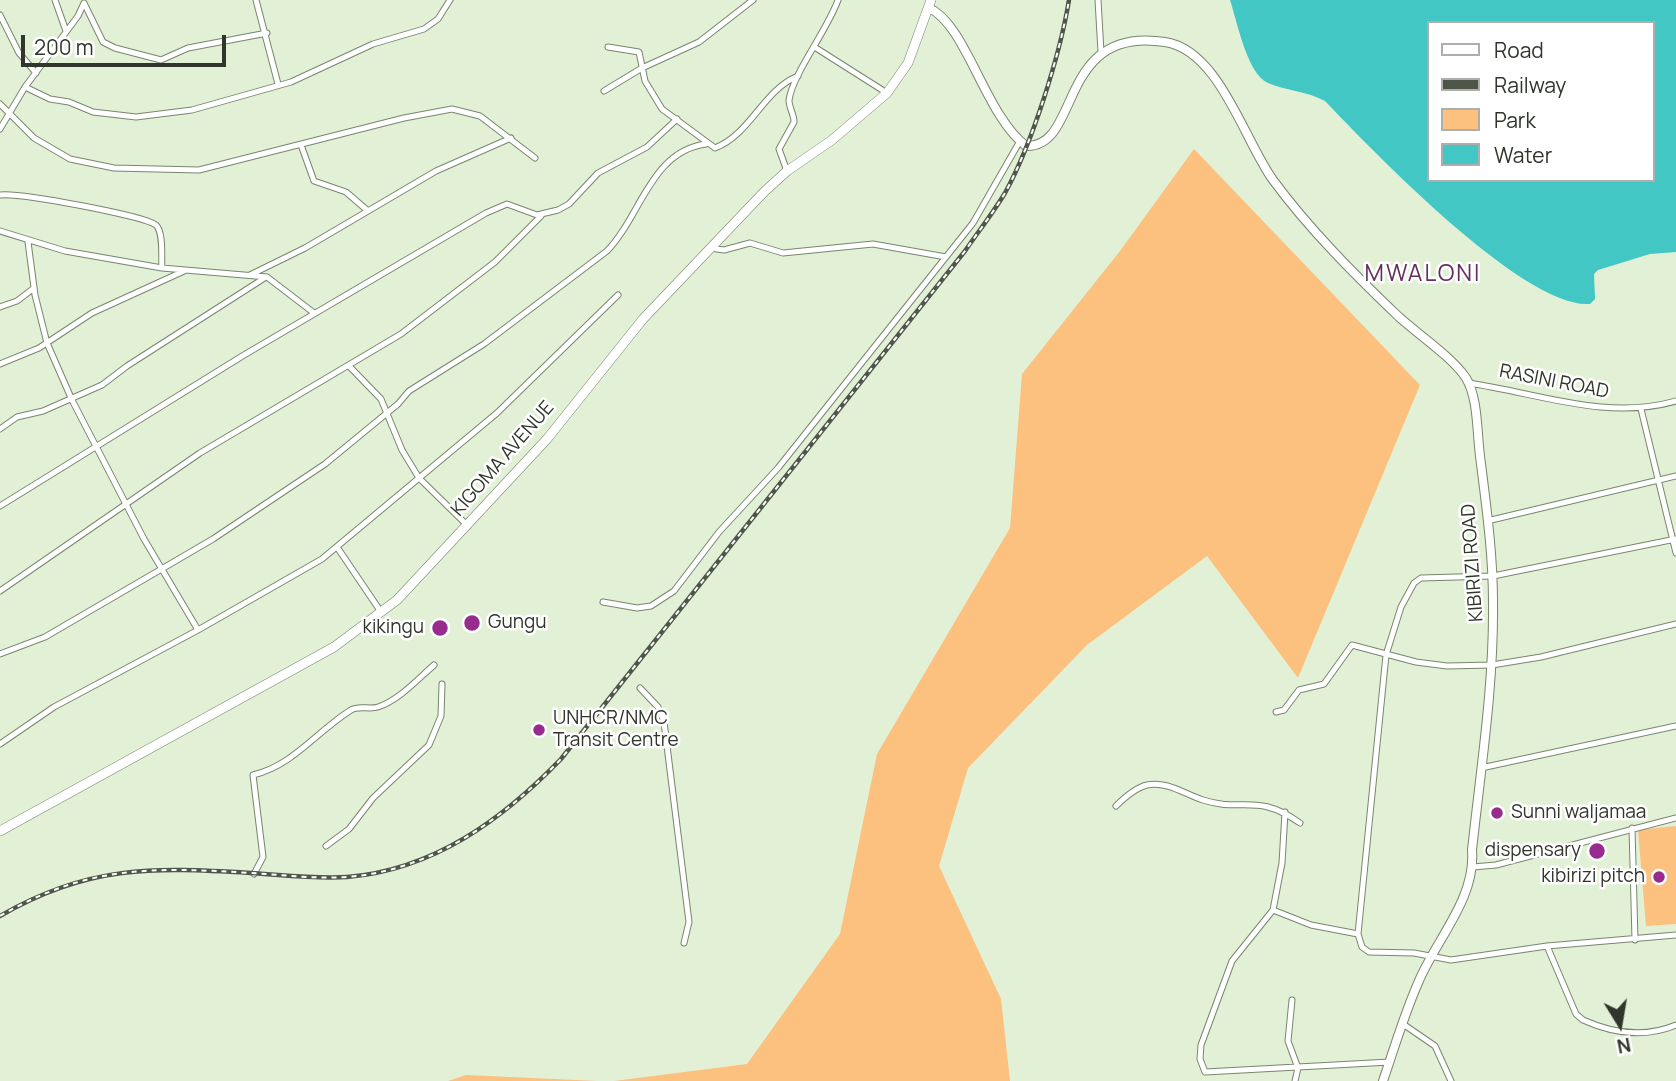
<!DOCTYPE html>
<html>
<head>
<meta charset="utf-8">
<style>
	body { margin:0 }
	#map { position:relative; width:1676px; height:1081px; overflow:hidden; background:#e2f0d6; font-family:Manrope,sans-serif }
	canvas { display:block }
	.legend { position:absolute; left:1427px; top:21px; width:228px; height:161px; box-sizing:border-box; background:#fff; border:2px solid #acafab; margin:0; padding:9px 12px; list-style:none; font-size:21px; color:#30362c }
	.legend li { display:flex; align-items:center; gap:14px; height:35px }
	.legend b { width:35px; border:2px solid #acafab }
	.north { position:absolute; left:1585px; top:990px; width:70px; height:70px; -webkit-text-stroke:5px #fff; paint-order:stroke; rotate:169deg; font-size:19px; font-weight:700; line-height:28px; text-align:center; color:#30362c }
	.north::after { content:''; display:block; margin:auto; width:24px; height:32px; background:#30362c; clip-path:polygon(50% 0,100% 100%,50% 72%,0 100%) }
	.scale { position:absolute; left:21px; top:35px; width:205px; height:32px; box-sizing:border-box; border:4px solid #30362c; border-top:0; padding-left:9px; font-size:21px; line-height:24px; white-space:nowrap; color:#30362c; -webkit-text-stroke:5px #fff; paint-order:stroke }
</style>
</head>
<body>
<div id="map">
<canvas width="1676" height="1081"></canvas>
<ul class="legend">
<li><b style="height:9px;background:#fff"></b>Road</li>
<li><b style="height:9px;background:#4e5549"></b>Railway</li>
<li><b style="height:19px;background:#fcc07f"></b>Park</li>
<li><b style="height:19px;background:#42c7c5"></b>Water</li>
</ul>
<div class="north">N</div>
<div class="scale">200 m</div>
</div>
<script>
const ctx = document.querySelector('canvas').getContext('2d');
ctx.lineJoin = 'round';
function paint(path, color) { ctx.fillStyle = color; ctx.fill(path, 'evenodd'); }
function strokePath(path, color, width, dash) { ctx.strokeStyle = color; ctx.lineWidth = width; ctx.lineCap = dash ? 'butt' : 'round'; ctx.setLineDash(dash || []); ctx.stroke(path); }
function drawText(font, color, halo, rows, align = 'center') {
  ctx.font = font + ' Manrope,sans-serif'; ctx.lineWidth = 5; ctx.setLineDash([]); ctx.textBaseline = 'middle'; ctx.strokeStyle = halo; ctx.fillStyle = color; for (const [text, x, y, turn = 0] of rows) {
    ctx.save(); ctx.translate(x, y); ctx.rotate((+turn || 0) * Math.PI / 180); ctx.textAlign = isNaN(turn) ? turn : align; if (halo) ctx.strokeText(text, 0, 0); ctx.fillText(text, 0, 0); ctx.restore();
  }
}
const green = new Path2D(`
	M1194 149 1420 385 1298 678 1207 556 1087 645 968 768 939 866 1001 999 1010 1081H614L747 1064 840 934 877 754 1010 528 1022 374 1120 251Z
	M1676 826V924L1646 926 1638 830Z
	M466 1075 598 1081H448Z`);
const water = new Path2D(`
	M1230 0H1676V252L1650 254 1598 270 1594 274 1595 299 1590 304C1524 309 1372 150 1325 101 1306 91 1287 91 1268 83 1247 74 1237 21 1230 0ZM1429 23H1653V180H1429Z`);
const street = new Path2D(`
	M55 0 66 31
	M256 0 278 84
	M1098 0 1101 52
	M84 3 103 42 115 48 161 60 188 48 267 33
	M0 15 19 53 36 73
	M608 47 639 52 645 81 662 109 715 148C751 134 763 90 798 76
	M816 48 887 93
	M25 87 50 99 69 102 93 112 136 117 192 110 291 82 373 44 424 29 438 19 450 0
	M604 91 642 68 699 42 753 0
	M0 104 34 138 70 159 114 168 199 170 404 118 452 109 480 116 535 158
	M0 129 25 87 78 16 84 3
	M301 145 314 181 346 192 368 211
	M787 171 779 149 794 122C794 114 789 108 789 100 793 73 827 31 838 0
	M0 195C18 192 145 216 156 225 164 233 161 258 162 268
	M0 231 65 251 162 268 267 277 314 313
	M28 242 35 295 47 343 72 400 144 539 198 630
	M710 248 724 250 750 243 783 253 873 244 946 257
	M250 275 305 248 436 171 511 138
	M0 307 17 301 34 288
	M0 364 39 348 92 313 184 271
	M349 366 381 399 402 450 419 478 468 526
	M1468 383C1539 393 1605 421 1676 401
	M1641 409 1676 553
	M0 429 17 417 43 411 102 385 127 366 266 277
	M0 506 244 355 486 213 507 204 537 215 558 210 569 204 598 173 647 147 677 119
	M1487 521 1676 476
	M337 547 381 612
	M0 591 200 453 401 334 495 262 541 216
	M603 602 637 608 651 606 674 591 719 532 778 468 973 223 1020 141
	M0 654 45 637 213 539 325 464 398 404 409 391 484 344 607 251C641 216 651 151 706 144
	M640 688 658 707 664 722 689 922 684 943
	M1276 712 1284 710 1299 690 1324 684 1352 645 1416 662 1447 666 1492 665 1541 657 1676 624
	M0 744 54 707 198 630 322 559 497 413 618 295
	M1481 768 1676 726
	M1116 806C1124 798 1135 788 1147 785 1168 781 1184 794 1203 800 1243 813 1256 792 1300 823
	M1285 812 1282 863 1273 910 1232 961 1201 1045 1200 1059 1205 1072 1390 1062
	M1632 828 1635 940
	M326 846 349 829 373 798 429 745 441 716 442 684
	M1473 867 1496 865 1676 818
	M254 874 263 857 253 775C294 765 317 731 351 710 359 705 369 710 378 707 399 700 418 679 434 665
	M1273 910 1311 925 1358 934 1362 947 1369 952 1414 953 1451 960 1547 946 1676 935
	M1358 934 1386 655 1401 607 1414 583 1421 578 1493 576 1676 539
	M1547 946 1576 1014 1583 1020C1614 1034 1645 1038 1676 1025
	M1292 1000 1288 1041 1298 1068 1295 1081
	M1403 1024 1435 1046 1451 1081`);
const secondary = new Path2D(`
	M929 8C966 24 985 115 1026 146 1082 148 1056 25 1165 42 1219 50 1244 140 1273 180 1309 229 1355 275 1399 317 1419 335 1452 357 1466 378 1478 397 1477 433 1480 456 1486 504 1493 553 1493 602 1494 685 1481 767 1472 850 1476 899 1436 939 1418 983 1404 1015 1394 1049 1383 1081`);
const primary = new Path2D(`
	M0 831 334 647 397 600 547 439 643 319 764 192 787 171 832 140 887 93 908 63 931 0`);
const rail = new Path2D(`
	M0 916C88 865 153 867 251 873 283 875 316 879 347 877 434 870 503 819 561 759L965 251C978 232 993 213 1005 193 1032 144 1060 55 1069 0`);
const markers = [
	[472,623,9,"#982c8e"],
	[440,628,9,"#982c8e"],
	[539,730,7,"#982c8e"],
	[1497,813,7,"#982c8e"],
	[1597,851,9,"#982c8e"],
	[1659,877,7,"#982c8e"]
];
const streetNames = [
	["RASINI ROAD",1554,382,11],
	["KIGOMA AVENUE",503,459,-49],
	["KIBIRIZI ROAD",1473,563,-94]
];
const poiNames = [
	["Gungu",488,623],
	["kikingu",424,628,"right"],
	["UNHCR/NMC",553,719],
	["Transit Centre",553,741],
	["Sunni waljamaa",1511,813],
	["dispensary",1581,851,"right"],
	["kibirizi pitch",1645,877,"right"]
];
const quarterNames = [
	["MWALONI",1423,275]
];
paint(green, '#fcc07f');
paint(water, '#42c7c5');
strokePath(street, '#79866e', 7);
strokePath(secondary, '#79866e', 10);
strokePath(primary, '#79866e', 10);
strokePath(street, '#fff', 5);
strokePath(secondary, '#fff', 8);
strokePath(primary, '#fff', 9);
strokePath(rail, '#4e5549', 4.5);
strokePath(rail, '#fff', 2, [5]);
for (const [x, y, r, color] of markers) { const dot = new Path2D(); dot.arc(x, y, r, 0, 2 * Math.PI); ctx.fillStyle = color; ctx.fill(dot); strokePath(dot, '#fff', 2.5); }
drawText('19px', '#30362c', '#fff', streetNames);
drawText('19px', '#30362c', '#fff', poiNames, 'left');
ctx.letterSpacing = '2px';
drawText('23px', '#642f5d', '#fff', quarterNames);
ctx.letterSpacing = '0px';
</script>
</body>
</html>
